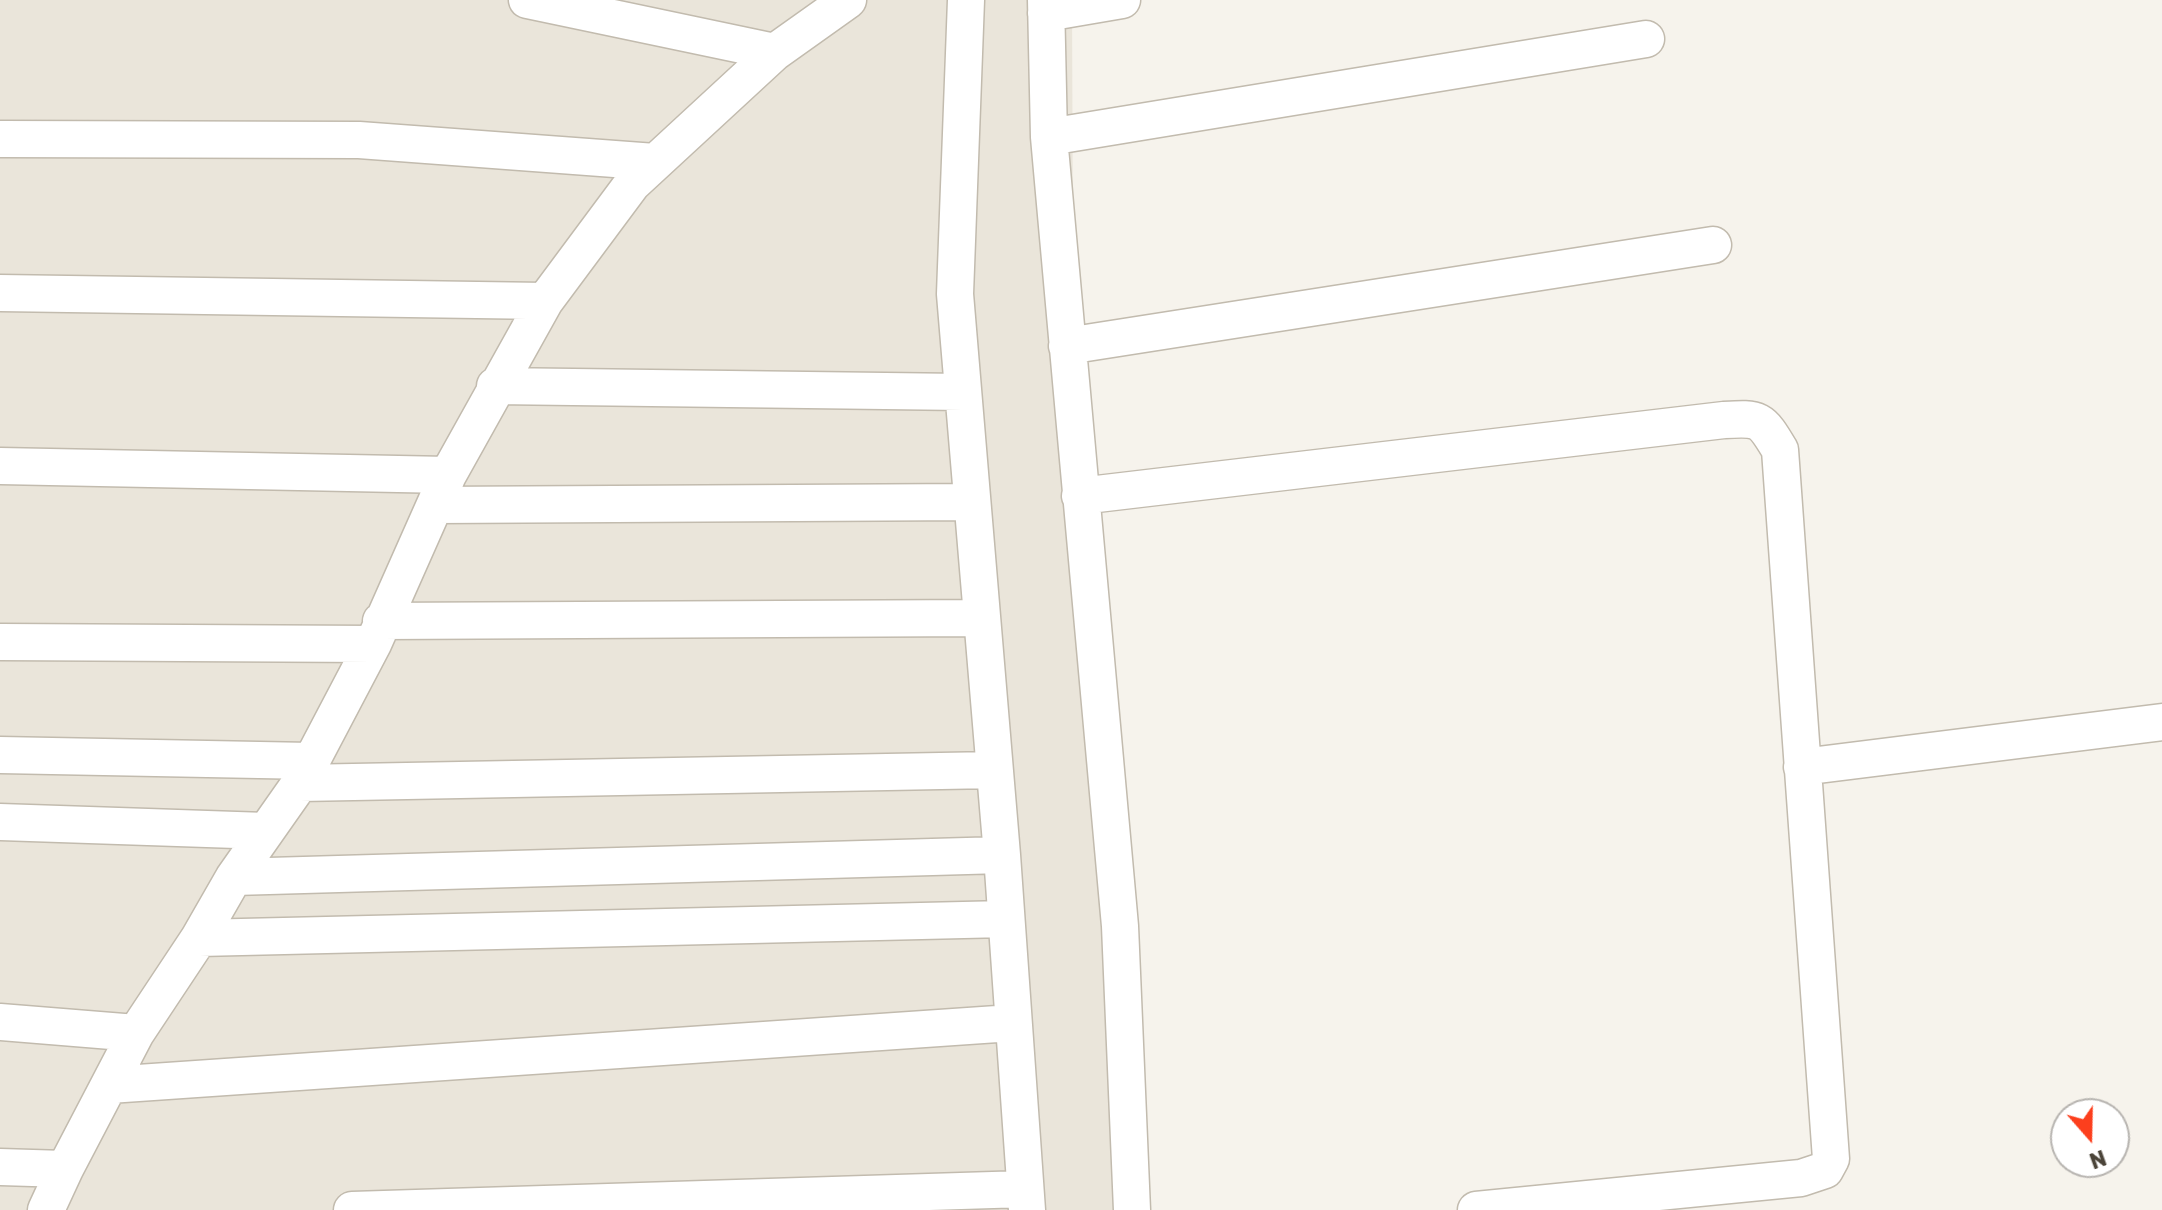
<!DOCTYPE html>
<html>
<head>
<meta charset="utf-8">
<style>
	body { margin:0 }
	#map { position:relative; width:2162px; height:1210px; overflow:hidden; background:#f6f3ec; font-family:Rubik,sans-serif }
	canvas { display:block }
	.north { position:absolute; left:2050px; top:1098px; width:80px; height:80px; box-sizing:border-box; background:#fff; border:2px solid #b7b4b0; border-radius:50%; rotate:160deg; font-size:22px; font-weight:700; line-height:32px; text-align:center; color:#4b4439 }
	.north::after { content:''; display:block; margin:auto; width:28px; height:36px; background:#fc3f1d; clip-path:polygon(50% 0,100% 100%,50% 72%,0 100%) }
</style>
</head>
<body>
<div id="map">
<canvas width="2162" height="1210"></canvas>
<div class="north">N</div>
</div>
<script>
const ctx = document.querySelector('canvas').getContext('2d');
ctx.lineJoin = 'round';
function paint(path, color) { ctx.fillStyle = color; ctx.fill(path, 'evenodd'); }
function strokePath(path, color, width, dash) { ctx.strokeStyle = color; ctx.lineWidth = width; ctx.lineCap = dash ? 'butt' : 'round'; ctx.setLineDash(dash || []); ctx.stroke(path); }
const residential = new Path2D(`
	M0 0H1072L1074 511 1135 1210H0Z`);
const street = new Path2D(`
	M527 0 775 52
	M966 0 955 294 1002 855 1027 1210
	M1046 0 1049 137 1120 926 1132 1210
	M1046 13 1122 0
	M1049 137 1646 39
	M0 139 359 140 655 162
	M0 293 545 301
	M1067 346 1713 245
	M495 386 963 392
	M0 466 448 475
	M1080 496 1724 420C1760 418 1761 418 1780 450L1831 1159 1825 1170 1801 1178 1476 1210
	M436 505 972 502
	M381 621 981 618
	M0 642 373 644
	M0 755 311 761
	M1802 767 2162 722
	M300 783 994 770
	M0 822 266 831
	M234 877 1002 855
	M199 938 1006 919
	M0 1022 136 1033
	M109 1085 1012 1023
	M0 1167 65 1169
	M46 1210 65 1169 136 1033 199 938 234 877 300 783 373 644 448 475 545 301 632 184 775 52 848 0
	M352 1210 1025 1189`);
paint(residential, '#eae5da');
strokePath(street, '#c2bbae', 39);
strokePath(street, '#fff', 36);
</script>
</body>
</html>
